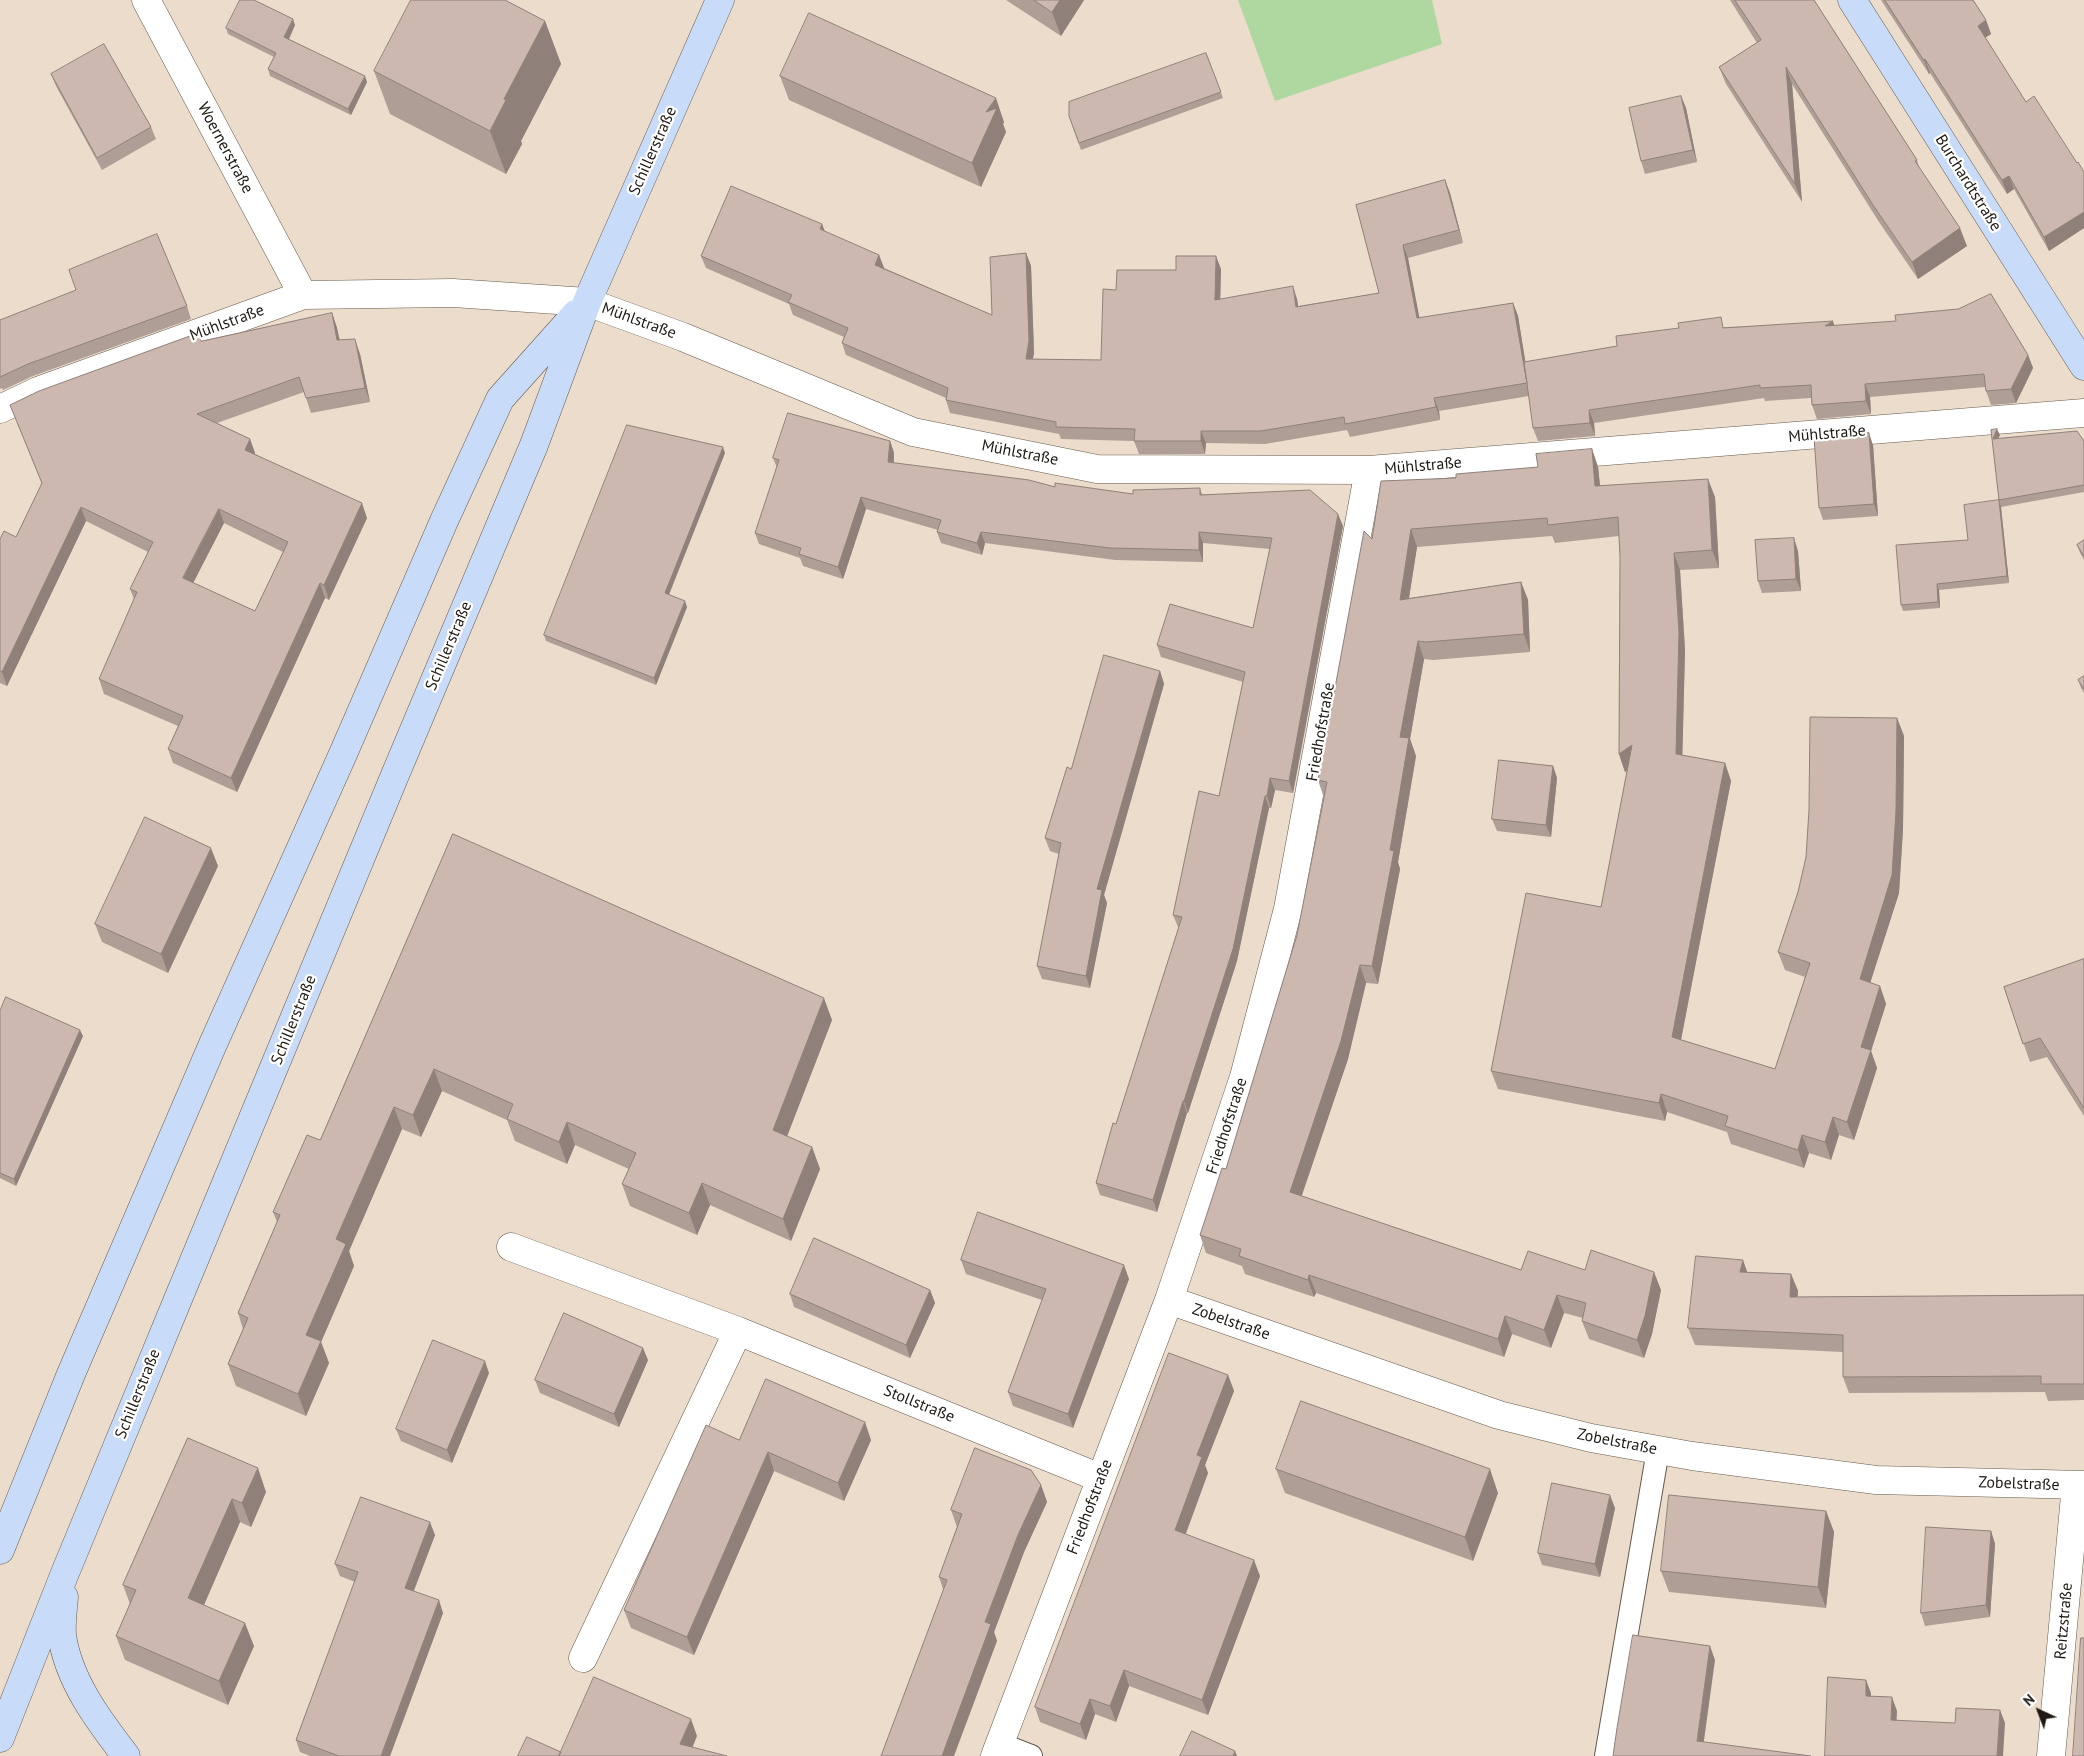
<!DOCTYPE html>
<html>
<head>
<meta charset="utf-8">
<style>
	body { margin:0 }
	#map { position:relative; width:2084px; height:1756px; overflow:hidden; background:#ebdccc; font-family:"PT Sans",sans-serif }
	canvas { display:block }
	.north { position:absolute; left:2014px; top:1686px; width:50px; height:50px; -webkit-text-stroke:4px #fff; paint-order:stroke; rotate:317deg; font-size:14px; font-weight:700; line-height:20px; text-align:center; color:#1e1913 }
	.north::after { content:''; display:block; margin:auto; width:18px; height:22px; background:#1e1913; clip-path:polygon(50% 0,100% 100%,50% 72%,0 100%) }
</style>
</head>
<body>
<div id="map">
<canvas width="2084" height="1756"></canvas>
<div class="north">N</div>
</div>
<script>
const ctx = document.querySelector('canvas').getContext('2d');
ctx.lineJoin = 'round';
function paint(path, color) { ctx.fillStyle = color; ctx.fill(path, 'evenodd'); }
function strokePath(path, color, width, dash) { ctx.strokeStyle = color; ctx.lineWidth = width; ctx.lineCap = dash ? 'butt' : 'round'; ctx.setLineDash(dash || []); ctx.stroke(path); }
function drawText(font, color, halo, rows, align = 'center') {
  ctx.font = font + ' "PT Sans",sans-serif'; ctx.lineWidth = 4.5; ctx.setLineDash([]); ctx.textBaseline = 'middle'; ctx.strokeStyle = halo; ctx.fillStyle = color; for (const [text, x, y, turn = 0] of rows) {
    ctx.save(); ctx.translate(x, y); ctx.rotate((+turn || 0) * Math.PI / 180); ctx.textAlign = isNaN(turn) ? turn : align; if (halo) ctx.strokeText(text, 0, 0); ctx.fillText(text, 0, 0); ctx.restore();
  }
}
const green = new Path2D(`
	M1238 0H1432L1442 44 1275 101Z`);
const lane = new Path2D(`
	M1000 1744 1031 1756
	M1606 1756 1658 1450`);
const street = new Path2D(`
	M146 0 303 295
	M0 409 38 391 303 295 453 293 587 302 683 337 913 432 1097 469 1369 470 2084 413
	M511 1247 738 1331 1100 1478
	M1169 1300 1499 1415 1591 1438 1692 1456 1876 1480 2084 1485
	M583 1658 738 1331
	M995 1756 1169 1300 1244 1077 1288 909 1369 470
	M2051 1756 2076 1485`);
const secondary = new Path2D(`
	M1852 0 2084 366
	M0 1550 71 1374 213 1044 343 754 444 521 500 399 576 314
	M64 1597C63 1609 61 1623 62 1635 68 1680 99 1721 126 1756
	M0 1738 65 1573 176 1304 395 775 534 445 587 302 720 0`);
const wall = new Path2D(`
	M1006 0H1084L1061 36Z
	M1730 0H1814L1917 160 1919 167 1967 246 1918 279 1879 222 1792 84 1802 202 1726 84 1719 67 1757 43Z
	M1881 0H1973L1986 20 1991 34 1985 38 2026 102 2084 172V228L2049 251 2014 189 2007 194 1930 73 1929 74Z
	M545 21 561 64 521 141 522 144 506 174 390 114 374 71Z
	M295 25 289 39 367 82 351 115 270 76 268 69 274 57 228 34 226 28Z
	M1206 53 1223 98 1081 150 1069 116Z
	M51 74 151 127 156 139 102 170 56 86Z
	M780 76 1004 122 1003 124 1006 132 981 187 789 100Z
	M1681 96 1686 108 1697 162 1645 174 1641 161Z
	M1445 180 1450 193 1463 243 1408 258 1419 318 1513 303 1518 316 1525 362 1725 327 1834 325 2028 355 2033 368 2016 403 1991 405 1986 391 1985 387 1870 397 1871 414 1817 419 1812 405 1811 398 1765 401 1764 398 1594 423 1595 436 1538 441 1533 428 1529 396 1439 411 1440 420 1350 437 1347 430 1265 444 1206 443 1205 454H1139L1134 441 1061 439 1059 434 950 413 946 400V398L846 355 842 343 844 337 793 315 789 304 706 268 701 256 822 224 825 232 879 255 884 268 992 315 1026 253 1031 266 1034 353 1033 359 1101 360 1116 290 1176 270 1221 269 1220 299H1297L1298 306 1379 293 1356 205Z
	M187 306 191 319 33 376 3 390 2 388 0 389V320Z
	M332 313 337 328 340 340 360 354 370 402 311 413 304 392 217 423 250 439 255 453V454L367 518 329 600 325 598 237 792 173 763 168 749 178 726 104 694 99 679 134 599 130 589 148 552 86 521 7 686 0 683V539L16 537 42 484 10 405 201 341ZM224 523 283 552 255 611 193 583Z
	M1991 430 2000 435 1998 438 2084 441V492L2001 507 2009 583 1939 590 1940 608 1903 611 1901 605 1968 540 1999 500Z
	M890 441 894 453V463L1055 487 1133 494 1200 488 1202 494 1343 526 1293 793 1275 790 1271 808H1269L1237 961 1188 1113H1187L1157 1212 1100 1195 1096 1183 1116 1124 1179 927H1178L1173 915 1219 796 1243 682 1161 657 1157 645 1253 628 1270 549 1203 543V562L1115 560 985 543 982 555 941 543 937 532 938 530 866 509 843 579 803 566 800 558 759 544 755 533 777 468 773 458Z
	M1873 445 1878 516 1823 520 1819 508Z
	M1592 449 1598 467 1600 486 1715 497 1719 568 1680 570 1685 650 1682 755 1725 763 1731 781 1681 1040 1775 1069 1805 977 1785 970 1778 952 1897 718 1904 736 1903 829 1899 893 1870 983 1880 986 1886 1004 1871 1051 1877 1068 1854 1140 1839 1135 1831 1160 1809 1153 1804 1168 1731 1144 1727 1132 1667 1112 1665 1121 1498 1089 1491 1071 1601 907 1627 771 1625 772 1619 754 1620 556 1619 536 1555 543 1552 536 1417 547 1409 598 1521 582 1528 600 1530 652 1433 660 1424 659 1410 739 1416 756 1398 862 1400 869 1378 984 1366 983 1348 1059 1301 1196 1521 1270H1585L1661 1290 1652 1334 1644 1358 1589 1339 1582 1321 1583 1318 1564 1313 1551 1348 1512 1334 1504 1357 1316 1293 1314 1297 1245 1274 1242 1266 1206 1253 1200 1235 1226 1169 1297 935 1324 798 1318 780 1372 539 1456 478 1538 467Z
	M725 453 669 595 687 607 656 685 546 641 544 635Z
	M2084 540V560L2080 553 2077 545Z
	M1798 551 1801 591 1762 593 1758 581Z
	M1160 671 1164 684 1104 895 1107 903 1090 988 1042 979 1037 966 1059 854 1050 851 1045 838Z
	M2084 676V693L2081 688 2078 680Z
	M1553 766 1557 778 1551 837 1497 831 1492 819Z
	M453 834 832 1020 787 1136 812 1147 820 1169 791 1241 710 1205 697 1235 630 1206 622 1184 629 1169 575 1145 567 1164 515 1141 507 1120 442 1091 421 1137 402 1129 349 1251 354 1266 321 1342 329 1363 306 1416 236 1386 228 1364 243 1329 238 1313 277 1222 273 1212 320 1140Z
	M218 866 168 973 102 942 95 924Z
	M2084 959V1116L2047 1057 2030 1062 2004 987Z
	M0 1011 83 1036 16 1186 0 1178Z
	M961 1260 1129 1279 1073 1428 1013 1406 1008 1392 1042 1300 966 1274Z
	M1747 1272 1791 1274 1798 1291 1797 1297 2084 1295V1400L2048 1401 2045 1392 1849 1393 1843 1377V1352L1695 1345 1688 1328Z
	M930 1290 935 1303 910 1358 794 1307 790 1294Z
	M648 1360 619 1427 540 1393 535 1380Z
	M489 1373 452 1463 401 1441 396 1429Z
	M1228 1375 1234 1391 1205 1465 1208 1473 1186 1534 1260 1576 1208 1715 1129 1686 1116 1722 1095 1714 1086 1740 1040 1722 1035 1707Z
	M188 1438 266 1492 251 1527 240 1522 204 1605 254 1646 228 1705 125 1660 116 1636 130 1604 123 1585Z
	M739 1440H871L844 1501 774 1471 694 1655 631 1628 624 1610Z
	M1276 1469 1498 1493 1473 1561 1285 1493Z
	M1041 1485 1047 1502 1024 1552 994 1632 997 1641 943 1589 939 1577 957 1527 951 1510Z
	M1615 1508 1600 1577 1542 1565 1538 1553Z
	M1826 1511 1834 1532 1826 1608 1669 1592 1661 1571Z
	M1991 1531 1995 1544 1990 1617 1925 1626 1921 1613Z
	M435 1535 414 1591 443 1613 390 1756H310L300 1752 296 1740 355 1582 340 1576 335 1564Z`);
const shadedWall = new Path2D(`
	M1060 0H1084L1061 36 1052 12Z
	M293 19 295 25 287 43 284 37Z
	M1986 20 1991 34 1983 39 1978 26Z
	M545 21 561 64 521 141 522 144 506 174 490 131 504 99Z
	M1925 59 1930 73 1929 74 1924 60Z
	M1786 67 1792 84 1802 202 1795 184Z
	M365 76 367 82 351 115 348 109Z
	M1681 96 1686 108 1697 162 1693 150Z
	M996 98 1004 122 1003 124 1006 132 981 187 972 163 986 112Z
	M2009 176 2014 189 2007 194 2002 180Z
	M1445 180 1450 193 1463 243 1459 230Z
	M2084 212V228L2049 251 2044 237Z
	M822 224 827 237 820 229Z
	M1960 228 1967 246 1918 279 1912 262Z
	M1403 245 1408 258 1422 331 1417 318Z
	M1026 253 1031 266 1034 353 1030 371 1026 359Z
	M879 255 884 268 880 277 875 265Z
	M1216 256 1221 269 1220 312 1215 300Z
	M1293 286 1297 299 1300 319 1296 307Z
	M1513 303 1518 316 1531 396 1527 383Z
	M332 313 337 328 342 354 337 340Z
	M1833 321 1837 334 1825 326Z
	M355 339 360 354 370 402 365 388Z
	M2028 355 2033 368 2016 403 2011 389Z
	M1865 384 1870 397 1871 414 1866 401Z
	M1434 398 1439 411 1440 420 1436 407Z
	M1589 410 1594 423 1595 436 1590 423Z
	M1997 429 2000 435 1995 445 1993 439Z
	M1201 431 1206 443 1205 454 1201 441Z
	M1869 433 1873 445 1878 516 1874 504Z
	M250 439 255 453 250 464 245 450Z
	M890 441 894 453 893 474 888 462Z
	M723 447 725 453 667 599 665 593Z
	M1592 449 1598 467 1602 504 1595 486Z
	M1708 479 1715 497 1719 568 1712 550Z
	M861 497 866 509 843 579 838 567Z
	M1999 500 2001 507 2009 583 2007 576Z
	M362 503 367 518 329 600 324 585Z
	M81 507 86 521 7 686 2 672Z
	M219 509 224 523 188 593 183 578Z
	M1338 514 1343 526 1293 793 1289 781Z
	M1411 529 1417 547 1406 617 1400 600Z
	M981 532 985 543 982 555 977 543Z
	M1199 532 1203 543V562L1199 550Z
	M1794 538 1798 551 1801 591 1796 579Z
	M1674 553 1680 570 1685 650 1682 772 1676 754Z
	M1521 582 1528 600 1530 652 1524 634Z
	M320 583 325 598 237 792 231 778Z
	M1937 584 1939 590 1940 608 1938 602Z
	M685 601 687 607 656 685 654 678Z
	M1418 641 1424 659 1410 739 1416 756 1398 862 1400 869 1378 984 1372 966 1390 850 1400 737Z
	M1160 671 1164 684 1104 895 1107 903 1090 988 1086 976 1097 889Z
	M1897 718 1904 736 1903 829 1899 893 1866 996 1860 979Z
	M1632 745 1639 763 1625 772 1619 754Z
	M1725 763 1731 781 1678 1055 1672 1037Z
	M1553 766 1557 778 1551 837 1546 825Z
	M1270 778 1275 790 1271 808 1267 796Z
	M1265 796 1269 808 1237 961 1188 1113 1184 1101Z
	M211 848 218 866 168 973 161 954Z
	M1360 965 1366 983 1348 1059 1297 1210 1290 1192Z
	M1880 986 1886 1004 1871 1051 1877 1068 1854 1140 1847 1122 1861 1047Z
	M824 998 832 1020 781 1152 773 1130Z
	M80 1030 83 1036 16 1186 14 1179Z
	M434 1069 442 1091 421 1137 413 1115Z
	M1661 1094 1667 1112 1665 1121 1659 1103Z
	M1183 1101 1187 1113 1157 1212 1153 1200Z
	M394 1107 402 1129 349 1251 354 1266 321 1342 329 1363 306 1416 298 1394 306 1335 336 1239Z
	M1833 1117 1839 1135 1831 1160 1825 1142Z
	M567 1122 575 1145 567 1164 559 1142Z
	M1802 1135 1809 1153 1804 1168 1798 1150Z
	M812 1147 820 1169 791 1241 783 1219Z
	M702 1183 710 1205 697 1235 689 1213Z
	M1743 1260 1749 1277 1740 1272Z
	M1124 1265 1129 1279 1073 1428 1068 1414Z
	M1654 1272 1661 1290 1652 1334 1644 1358 1637 1340Z
	M1791 1274 1798 1291 1797 1314 1790 1297Z
	M1309 1275 1316 1293 1314 1297 1308 1280Z
	M930 1290 935 1303 910 1358 906 1345Z
	M1557 1295 1564 1313 1551 1348 1544 1330Z
	M1505 1316 1512 1334 1504 1357 1498 1339Z
	M643 1348 648 1360 619 1427 614 1414Z
	M485 1361 489 1373 452 1463 447 1450Z
	M1228 1375 1234 1391 1205 1465 1208 1473 1181 1546 1175 1530 1197 1455Z
	M865 1422 871 1440 844 1501 838 1483Z
	M768 1452 774 1471 694 1655 687 1637Z
	M258 1468 266 1492 251 1527 242 1503Z
	M1490 1469 1498 1493 1473 1561 1465 1537Z
	M1041 1485 1047 1502 1024 1552 994 1632 997 1641 954 1756H942L985 1622 1018 1535Z
	M1610 1495 1615 1508 1600 1577 1595 1564Z
	M232 1499 240 1522 197 1621 188 1598Z
	M1826 1511 1834 1532 1826 1608 1818 1587Z
	M430 1522 435 1535 410 1600 405 1588Z
	M1991 1531 1995 1544 1990 1617 1986 1605Z
	M1254 1560 1260 1576 1208 1715 1202 1700Z
	M439 1600 443 1613 390 1756H381Z
	M245 1623 254 1646 228 1705 219 1681Z
	M1710 1646 1715 1660 1702 1755 1697 1741Z
	M1124 1670 1129 1686 1116 1722 1110 1706Z
	M1866 1680 1871 1693V1709L1866 1696Z
	M1892 1697 1897 1711 1896 1734 1891 1720Z
	M1090 1699 1095 1714 1086 1740 1080 1724Z
	M2000 1710 2005 1723 2003 1756H1997Z
	M691 1719 697 1736 689 1756 680 1744Z
	M1235 1751 1237 1756H1233Z`);
const building = new Path2D(`
	M240 0H254L293 19 284 37 365 76 348 109 268 69 276 53 226 28Z
	M411 0H505L545 21 504 99 506 100 490 131 374 71Z
	M1034 0H1060L1052 12Z
	M1735 0H1814L1917 160 1915 161 1960 228 1912 262 1873 205 1786 67 1795 184 1719 67 1761 40Z
	M1885 0H1973L1986 20 1978 26 2026 102 2034 96 2077 163 2078 162 2084 172V212L2044 237 2009 176 2002 180 1925 59 1924 60Z
	M809 13 996 98 986 112 997 108 972 163 780 76Z
	M104 44 151 127 97 158 51 74Z
	M1206 53 1221 92 1079 143 1069 116V102Z
	M1681 96 1693 150 1641 161 1629 108Z
	M1445 180 1459 230 1403 245 1417 318 1513 303 1527 383 1434 398 1436 407 1345 424 1344 417 1261 431H1201V441H1134L1135 429 1056 427V422L946 400 948 388 842 343 848 328 788 302 792 295 701 256 731 186 822 224 820 229 879 255 875 265 992 315 990 257 1026 253 1029 341 1026 359 1101 360 1103 289 1116 290 1117 270H1176V256H1216L1215 300 1293 286 1296 307 1379 293 1356 205Z
	M157 234 187 306 28 364 0 377V320L76 290 69 270Z
	M1991 294 2028 355 2011 389 1986 391 1984 374 1865 384 1866 401 1812 405 1811 385 1760 388V385L1589 410 1590 423 1533 428 1524 362 1617 346 1616 336 1679 328 1678 323 1721 317 1723 328 1833 321 1825 326 1896 321 1895 315 1958 309Z
	M332 313 337 340 355 339 365 388 306 398 299 377 197 414 250 439 245 450 362 503 324 585 320 583 231 778 168 749 183 716 99 679 137 592 130 589 153 542 81 507 2 672 0 671V539L4 531 16 537 42 483 10 405 39 391 198 333 201 341ZM219 509 288 542 255 611 183 578Z
	M788 413 890 441 888 462 1029 480 1055 487V483L1133 494V490L1200 488V495L1310 490 1338 514 1289 781 1270 778 1267 796H1265L1233 949 1184 1101H1183L1153 1200 1096 1183 1113 1123 1116 1124 1182 917 1173 915 1199 791 1219 796 1245 672 1157 645 1170 604 1253 628 1272 538 1199 532V550L1110 548 981 532 977 543 937 532 941 520 861 497 838 567 799 554 801 548 755 533 779 460 773 458Z
	M627 425 723 447 665 593 685 601 654 678 544 635Z
	M1997 429 1993 439 2077 431 2084 441V485L1999 500 1991 430Z
	M1869 433 1874 504 1819 508 1814 437Z
	M1592 449 1595 486 1708 479 1712 550 1674 553 1679 632 1676 754 1725 763 1672 1037 1775 1069 1810 963 1778 952 1798 892 1806 857 1809 810 1810 717 1897 718 1896 811 1892 875 1860 979 1880 986 1861 1047 1871 1050 1847 1122 1833 1117 1825 1142 1802 1135 1798 1150 1725 1126 1728 1116 1661 1094 1659 1103 1491 1071 1526 893 1601 907 1632 745 1619 754 1620 556 1618 517 1548 525 1547 518 1411 529 1400 600 1521 582 1524 634 1426 642 1418 641 1400 737 1409 738 1390 850 1394 851 1372 966 1360 965 1341 1041 1290 1192 1521 1270 1528 1251 1585 1270 1591 1250 1654 1272 1645 1316 1637 1340 1582 1321 1586 1303 1557 1295 1544 1330 1505 1316 1498 1339 1309 1275 1308 1280 1239 1256 1241 1249 1200 1235 1222 1168 1226 1169 1297 935 1327 782 1318 780 1364 531 1372 539 1381 481 1456 478V474L1538 467 1536 454Z
	M1999 500 2007 576 1937 584 1938 602 1901 605 1896 545 1968 540 1964 505Z
	M1794 538 1796 579 1758 581 1755 540Z
	M2084 540V556L2077 545Z
	M1104 655 1160 671 1097 889 1102 890 1086 976 1037 966 1061 843 1045 838 1067 767 1071 769Z
	M2084 676V689L2078 680Z
	M1499 760 1553 766 1546 825 1492 819Z
	M145 817 211 848 161 954 95 924Z
	M453 834 824 998 773 1130 812 1147 783 1219 702 1183 689 1213 622 1184 636 1153 567 1122 559 1142 507 1119 513 1104 434 1069 413 1115 394 1107 336 1239 346 1244 306 1335 321 1341 298 1394 228 1364 248 1318 238 1313 280 1215 273 1212 307 1135 320 1140Z
	M2084 959V1108L2040 1038 2023 1044 2004 987Z
	M6 997 80 1030 14 1179 0 1173V1011Z
	M978 1212 1124 1265 1068 1414 1008 1392 1046 1289 961 1260Z
	M814 1238 930 1290 906 1345 790 1294Z
	M1696 1256 1743 1260 1740 1272 1791 1274 1790 1297 2084 1295V1384H2041V1376L1843 1377V1335L1688 1328Z
	M564 1313 643 1348 614 1414 535 1380Z
	M433 1340 485 1361 447 1450 396 1429Z
	M1169 1353 1228 1375 1197 1455 1202 1457 1175 1530 1254 1560 1202 1700 1124 1670 1110 1706 1090 1699 1080 1724 1035 1707Z
	M766 1379 865 1422 838 1483 768 1452 687 1637 624 1610 706 1425 739 1440Z
	M1301 1401 1490 1469 1465 1537 1276 1469Z
	M188 1438 258 1468 242 1503 232 1499 188 1598 245 1623 219 1681 116 1636 136 1590 123 1585Z
	M975 1448 1031 1470 1041 1485 1018 1535 985 1622 991 1624 942 1756H881L947 1580 939 1577 962 1514 951 1510Z
	M1552 1483 1610 1495 1595 1564 1538 1553Z
	M1669 1495 1826 1511 1818 1587 1661 1571Z
	M361 1497 430 1522 405 1588 439 1600 381 1756H339L296 1740 358 1572 335 1564Z
	M1926 1527 1991 1531 1986 1605 1921 1613Z
	M1633 1635 1710 1646 1697 1741 1811 1756H1613L1617 1728Z
	M2081 1638H2084V1756H2073Z
	M594 1677 691 1719 680 1744 727 1756H559Z
	M1828 1677 1866 1680V1696L1892 1697 1891 1720 1955 1723 1956 1708 2000 1710 1997 1756H1825Z
	M1192 1731 1235 1751 1233 1756H1180Z
	M527 1737 561 1752 559 1756H518Z`);
const streetNames = [
	["Woernerstraße",225,148,62],
	["Schillerstraße",653,151,-66],
	["Burchardtstraße",1968,183,58],
	["Mühlstraße",639,321,20],
	["Mühlstraße",227,323,-20],
	["Mühlstraße",1827,434,-5],
	["Mühlstraße",1020,453,11],
	["Mühlstraße",1423,466,-5],
	["Schillerstraße",449,646,-67],
	["Friedhofstraße",1321,732,-80],
	["Schillerstraße",294,1020,-68],
	["Friedhofstraße",1227,1126,-72],
	["Zobelstraße",1231,1322,19],
	["Schillerstraße",138,1394,-68],
	["Stollstraße",919,1404,22],
	["Zobelstraße",1617,1442,11],
	["Zobelstraße",2019,1484,2],
	["Friedhofstraße",1090,1507,-69],
	["Reitzstraße",2064,1621,-85]
];
paint(green, '#afd8a1');
strokePath(lane, '#675a4c', 24);
strokePath(street, '#675a4c', 29);
strokePath(secondary, '#675a4c', 29);
strokePath(lane, '#fff', 22);
strokePath(street, '#fff', 28);
strokePath(secondary, '#c8dcf9', 28);
paint(wall, '#af9e96');
paint(shadedWall, '#8f817a');
paint(building, '#ccb8ae');
strokePath(building, '#8f817a', 1);
drawText('16px', '#1e1913', '#fff', streetNames);
</script>
</body>
</html>
